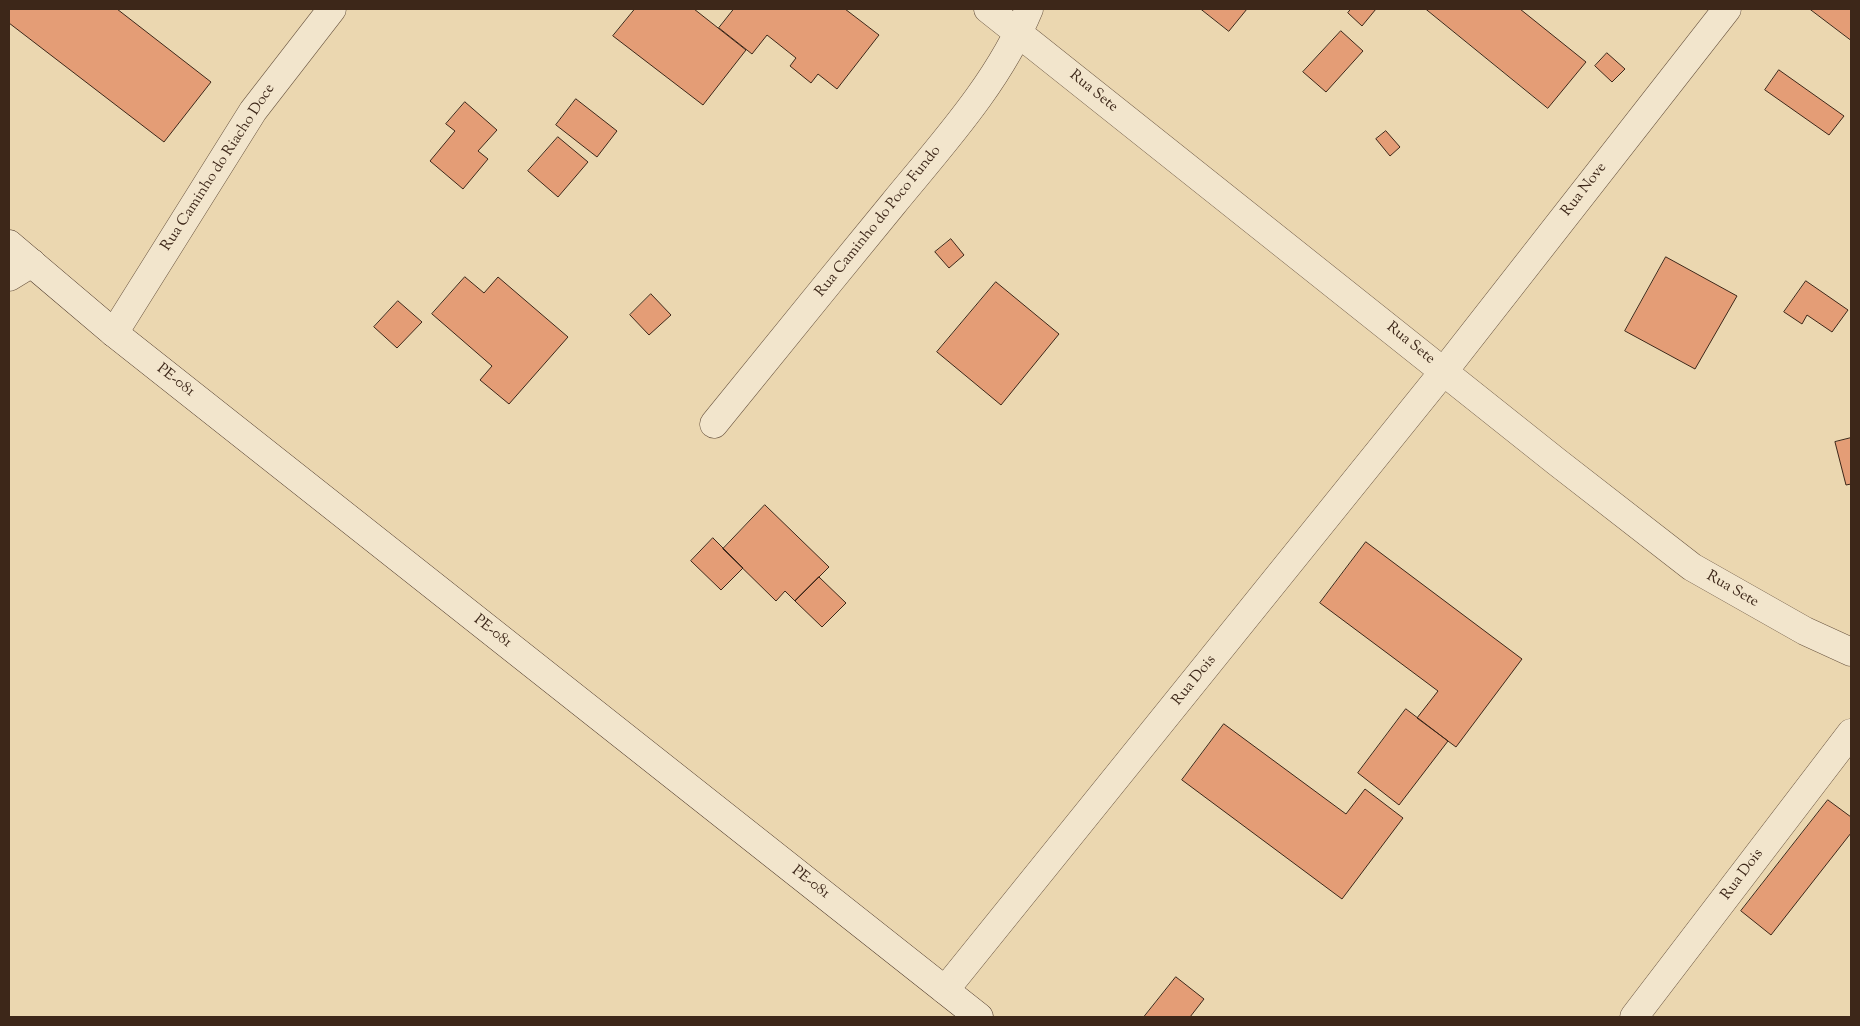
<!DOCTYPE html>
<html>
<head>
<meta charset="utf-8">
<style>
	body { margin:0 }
	#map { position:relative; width:1860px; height:1026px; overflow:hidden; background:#ebd7b0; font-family:"Sorts Mill Goudy",serif }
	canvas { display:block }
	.frame { position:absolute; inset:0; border:10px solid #3d2719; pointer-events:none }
</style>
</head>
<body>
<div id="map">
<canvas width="1860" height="1026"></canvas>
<div class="frame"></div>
</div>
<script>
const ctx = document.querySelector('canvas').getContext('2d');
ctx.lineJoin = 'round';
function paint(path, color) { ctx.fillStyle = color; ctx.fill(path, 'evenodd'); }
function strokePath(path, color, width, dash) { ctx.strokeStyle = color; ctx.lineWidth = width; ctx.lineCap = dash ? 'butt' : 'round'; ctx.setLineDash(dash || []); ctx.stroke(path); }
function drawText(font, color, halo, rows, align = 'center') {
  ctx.font = font + ' "Sorts Mill Goudy",serif'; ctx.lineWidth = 4; ctx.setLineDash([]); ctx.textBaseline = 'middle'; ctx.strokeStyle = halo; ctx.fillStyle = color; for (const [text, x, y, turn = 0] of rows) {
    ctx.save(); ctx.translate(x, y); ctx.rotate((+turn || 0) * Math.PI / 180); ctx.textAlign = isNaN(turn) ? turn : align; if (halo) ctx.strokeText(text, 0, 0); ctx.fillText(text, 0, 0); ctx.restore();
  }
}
const building = new Path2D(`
	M9 9H117L211 82 164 142 9 23Z
	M635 9H694L746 50 703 105 613 36Z
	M734 9H845L879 35 837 89 818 74 811 83 790 66 796 58 767 35 752 54 719 28Z
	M1201 9H1247L1229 31Z
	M1351 9H1376L1362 26 1348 13Z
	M1426 9H1520L1586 62 1548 108Z
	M1810 9H1851V40Z
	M1341 31 1363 51 1326 92 1303 72Z
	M1607 53 1625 69 1612 82 1595 66Z
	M1779 70 1844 116 1829 135 1765 90Z
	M576 99 617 131 597 157 556 125Z
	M465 102 497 130 478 151 488 159 463 189 430 161 455 131 446 124Z
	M1386 131 1400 147 1390 156 1376 139Z
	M558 137 588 162 558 197 528 171Z
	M951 239 964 255 949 268 935 252Z
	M1666 257 1737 296 1695 369 1625 331Z
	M465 277 484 293 498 277 568 337 509 404 480 380 492 366 432 314Z
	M1806 281 1848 310 1832 332 1807 315 1802 324 1784 312Z
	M996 282 1059 334 1001 405 937 352Z
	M651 294 671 315 649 335 630 315Z
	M398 301 422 322 397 348 374 327Z
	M1851 438V484L1846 485 1835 442Z
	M765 505 829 567 795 601 785 591 776 601 723 549Z
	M713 538 743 568 721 590 691 561Z
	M1366 542 1522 659 1456 747 1417 718 1438 691 1320 603Z
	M819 577 846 603 822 627 795 601Z
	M1406 709 1448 741 1399 805 1358 773Z
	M1224 724 1346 814 1365 789 1403 818 1342 899 1182 780Z
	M1828 800 1851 817V833L1771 935 1741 911Z
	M1176 977 1204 999 1190 1017H1144Z`);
const street = new Path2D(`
	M988 9 1557 462 1692 567 1805 631 1851 652
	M9 277 32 263
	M114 333 253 111 332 9
	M714 424C773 351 833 277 893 204 943 143 999 82 1029 9
	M945 990 1444 371 1727 9
	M1634 1017 1851 733`);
const secondary = new Path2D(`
	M9 244 114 333 979 1017`);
const streetNames = [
	["Rua Sete",1093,92,39],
	["Rua Caminho do Riacho Doce",219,168,-57],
	["Rua Nove",1585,190,-52],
	["Rua Caminho do Poco Fundo",879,222,-51],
	["Rua Sete",1410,344,39],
	["PE-081",175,381,38],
	["Rua Sete",1732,590,30],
	["PE-081",492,632,38],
	["Rua Dois",1195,681,-51],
	["Rua Dois",1743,875,-53],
	["PE-081",810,883,38]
];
paint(building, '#e49d76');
strokePath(building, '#3d2719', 1);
strokePath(street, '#68533f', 29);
strokePath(secondary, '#3d2719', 29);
strokePath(street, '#f2e5cc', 28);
strokePath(secondary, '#f2e5cc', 28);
drawText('15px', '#3d2719', '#f2e5cc', streetNames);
</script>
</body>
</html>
